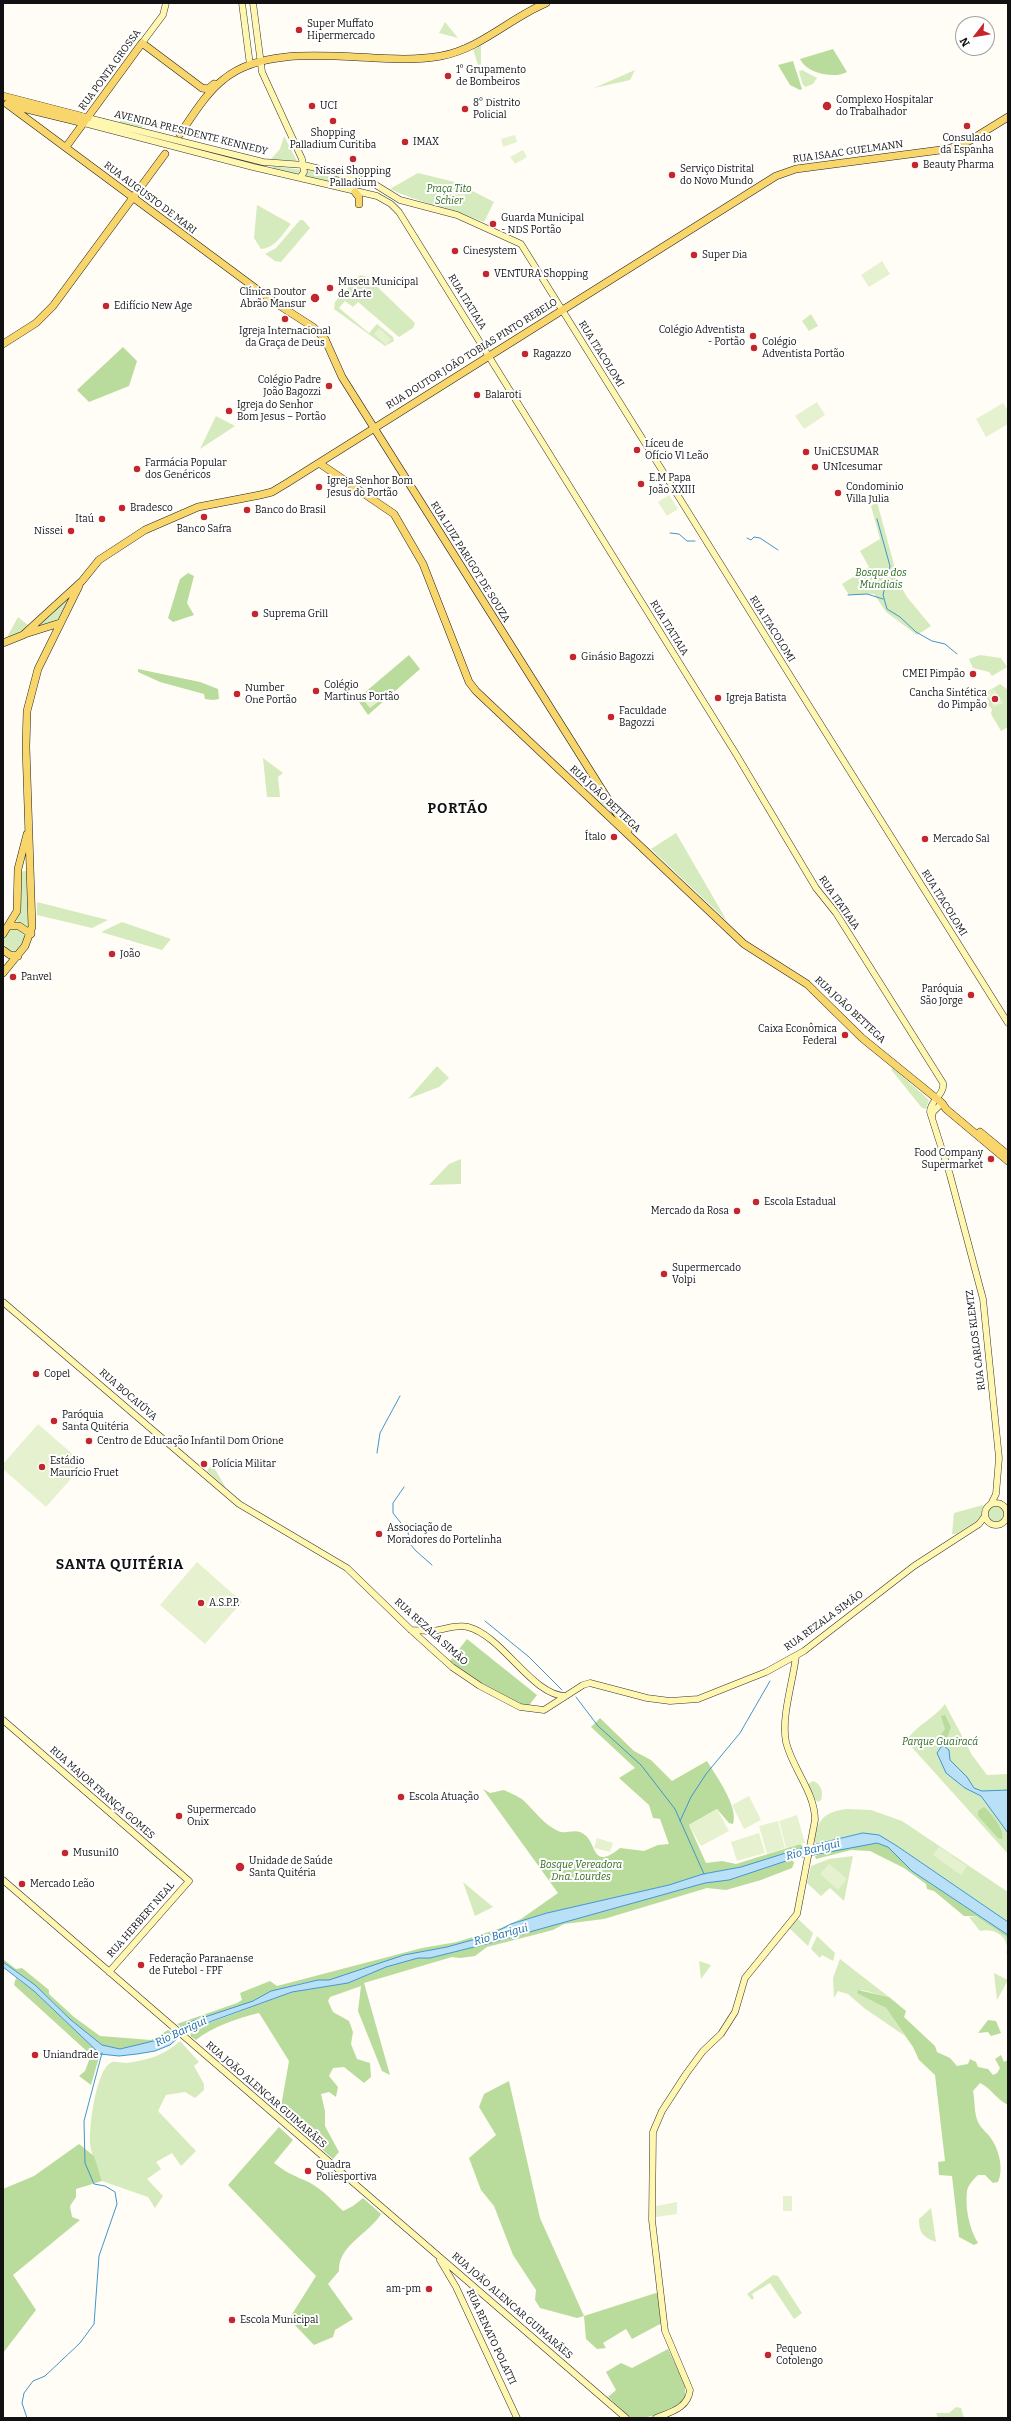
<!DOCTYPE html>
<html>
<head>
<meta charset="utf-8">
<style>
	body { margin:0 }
	#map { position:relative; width:1011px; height:2421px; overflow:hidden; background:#fffdf5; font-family:Bitter,serif }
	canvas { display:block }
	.frame { position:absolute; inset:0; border:4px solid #111; pointer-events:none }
	.north { position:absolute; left:955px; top:16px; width:40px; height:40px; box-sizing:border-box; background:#fff; border:1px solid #a0a0a0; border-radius:50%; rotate:239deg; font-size:11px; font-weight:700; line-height:16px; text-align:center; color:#111 }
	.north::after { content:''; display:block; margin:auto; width:14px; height:18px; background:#c4262e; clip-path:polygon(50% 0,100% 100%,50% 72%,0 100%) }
</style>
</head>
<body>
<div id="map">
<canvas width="1011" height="2421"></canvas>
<div class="frame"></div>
<div class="north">N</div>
</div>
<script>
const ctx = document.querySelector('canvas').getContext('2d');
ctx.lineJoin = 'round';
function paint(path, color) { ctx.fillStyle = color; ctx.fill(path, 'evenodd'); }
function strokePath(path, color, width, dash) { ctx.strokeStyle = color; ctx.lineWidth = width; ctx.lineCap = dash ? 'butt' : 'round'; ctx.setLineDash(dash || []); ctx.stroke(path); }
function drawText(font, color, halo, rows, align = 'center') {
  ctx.font = font + ' Bitter,serif'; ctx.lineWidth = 4; ctx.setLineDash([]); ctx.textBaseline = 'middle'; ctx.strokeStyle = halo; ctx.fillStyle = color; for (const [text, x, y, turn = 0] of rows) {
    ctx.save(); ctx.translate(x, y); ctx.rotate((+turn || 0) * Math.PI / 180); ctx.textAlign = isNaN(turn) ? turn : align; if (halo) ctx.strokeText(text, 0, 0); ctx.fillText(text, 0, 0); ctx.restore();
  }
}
const green = new Path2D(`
	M445 22 458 38 439 33Z
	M481 45V64L478 65 473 49Z
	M635 70 630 80 594 88Z
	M802 70 817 78 813 84 805 87 802 83 799 71Z
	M125 113 143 126 142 128 119 123Z
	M284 136 297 161 271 159 280 149Z
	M273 166 303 170 299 176 272 169Z
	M308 170 364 184 361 191 305 177Z
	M418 173 455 182 494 202 484 222C453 209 420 203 390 189Z
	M257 205 291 224C282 235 275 248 261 249L254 238Z
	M300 220H303L310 228 281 262 275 261 265 254 276 248Z
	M360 275 367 277 415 323 413 328 399 337 358 302 353 307 345 301 339 308 369 333 377 324 393 337 394 341 385 346 334 309 335 302Z
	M811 314 818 326 809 331 802 321Z
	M216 416 235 426 200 449Z
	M877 502 899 583 907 597 931 626 917 635 886 612 874 594 849 595 842 584 869 567 860 551 880 539 871 506Z
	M65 594 70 598 58 620 29 631Z
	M18 617 28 625 21 632 7 637Z
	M980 655 1001 658 1007 667 992 676 989 672 973 668 969 659Z
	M1000 684 1008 690V727L1001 731 991 714 992 709 988 705 989 702 985 693Z
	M263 758 283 773 278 777 280 797H267Z
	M601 785 611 808H606L590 792Z
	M676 833 727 921 651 849Z
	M23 871H27L29 928 16 921 20 911 21 873Z
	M37 902 108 920 92 928 37 915Z
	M122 922 171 939 162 950 101 932Z
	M3 940a11 11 0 1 1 22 0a11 11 0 1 1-22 0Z
	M437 1066 449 1078 439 1087 408 1099Z
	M893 1068 929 1100 926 1109 922 1108 893 1072 891 1070Z
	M461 1159V1184L429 1185 449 1164Z
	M212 1464 226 1488 207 1471Z
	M983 1505 981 1518 956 1534H952L954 1513Z
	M987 1514a9 9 0 1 1 18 0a9 9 0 1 1-18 0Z
	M945 1704 972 1755 987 1775 1008 1774V1854L908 1743 907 1740C916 1725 934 1719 945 1704Z
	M813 1781C821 1784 824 1792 821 1800L818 1802 813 1798 808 1784Z
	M846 1809 871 1810 902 1821 1008 1892V1922L897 1846 858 1834 817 1844 814 1841C818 1819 823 1813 846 1809Z
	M853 1856 844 1901 830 1888 821 1896 807 1883 811 1866 829 1859Z
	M463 1882 493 1907 475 1916Z
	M976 1916 1008 1938V1956C1005 1952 1007 1951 1007 1947 1006 1934 991 1928 980 1931L969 1917Z
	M797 1918 813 1933 808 1946 789 1928Z
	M817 1936 835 1953 833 1961 822 1955 820 1958 811 1949Z
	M840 1959 889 1997 862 1990 857 1992 886 2008 905 2036 864 2008 848 1994 838 1991 834 1998 833 1978Z
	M699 1961 711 1965 701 1979Z
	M994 1973 1008 1980 997 2000Z
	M180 2041 199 2062 194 2066 204 2084V2090L195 2098 185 2092 166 2095 158 2111 196 2151 181 2166 172 2153 156 2162 161 2169 147 2179 163 2196 155 2208 148 2197 102 2181C99 2168 91 2156 90 2143 89 2127 96 2068 112 2062 116 2061 123 2063 127 2063 148 2060 165 2055 180 2041Z
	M931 2208 936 2242C923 2237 919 2233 919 2219Z
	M773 2275 778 2276 802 2313 794 2319 770 2283 752 2294 754 2298 752 2300 747 2294Z
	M956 2407 961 2408 964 2418H938L936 2413H949Z`);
const forest = new Path2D(`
	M833 49 847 72C835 79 807 74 800 59Z
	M793 61 802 89 800 90 790 85 778 65Z
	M123 347 137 361 129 386 89 402 77 390Z
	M188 573 194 576 187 603 194 615 173 622 168 618 180 579Z
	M409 655 420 669 368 715 357 699Z
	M138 669 200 682 218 689 219 699 213 700 205 699 204 694 160 682 138 672Z
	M467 1639 537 1695 527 1708 479 1686 450 1661Z
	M945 1715 951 1727 947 1738 941 1741 939 1737 945 1729 941 1716Z
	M600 1718 634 1751 651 1760 672 1781 707 1761C716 1776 739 1807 733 1824L729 1823 717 1809 689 1825 706 1863 722 1861 736 1864 800 1844 805 1847 741 1867 703 1874 669 1885 547 1913 511 1924 490 1935 447 1947 404 1955 329 1980C303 1979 277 1991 253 2001 229 2011 204 2015 181 2027L177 2024 237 2003 242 2000 240 1993 270 1981 277 1986 422 1948 457 1942 501 1928 521 1919 558 1893 483 1789 490 1793 504 1790C510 1793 518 1796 523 1800 535 1811 543 1824 558 1831 567 1835 576 1827 585 1835 597 1844 592 1871 620 1848L644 1851 658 1845 669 1844 660 1819 653 1818 649 1805 619 1778 635 1768 591 1727Z
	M984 1807C991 1813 1005 1829 1002 1839L998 1838 978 1816V1811Z
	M878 1843 888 1847 912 1871 1008 1935V1938L976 1916H964L934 1891 927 1889 926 1884 904 1868 870 1851 851 1850 816 1859 815 1856 838 1849Z
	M792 1859 794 1863 792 1868 761 1880 726 1890 707 1888 604 1919 564 1924 553 1930 487 1947 475 1956 460 1958 452 1957 364 1983 390 2075 382 2071 358 2011 361 1986 330 1997 328 2001 333 2012 349 2021 353 2032 351 2044 357 2059 370 2063 371 2077 364 2083 344 2067 333 2068 329 2076 338 2087 336 2097 329 2092 321 2094 325 2111V2126L339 2152 333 2159 280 2112 289 2061 261 2016 259 2013C238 2018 212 2027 196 2040L190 2036 193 2029 292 1992 348 1983 386 1967 418 1958H430L490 1943 705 1883 729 1880Z
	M3 1959 16 1969 22 1968 49 1990V1994L74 2017 100 2036 151 2040 168 2030 172 2032 166 2038 140 2046 120 2049 102 2045 71 2020 35 1985 3 1962Z
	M16 1978 34 1991 100 2054 91 2085 79 2076 85 2071 91 2055 14 1985Z
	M858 1990 889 1997 906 2011 904 2017 935 2046 937 2052 950 2058 957 2066 968 2064 970 2059 976 2062 978 2067 988 2069 993 2075 997 2073 1000 2068 995 2059 1001 2055 1004 2062 1008 2060V2105C996 2099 991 2088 980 2083L973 2091C975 2101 974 2114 978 2122 982 2130 988 2133 992 2140 999 2150 1004 2170 998 2182L993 2183 985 2175H978C974 2179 968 2185 967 2191 965 2208 969 2228 978 2243L974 2245 959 2237 952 2176 939 2175 938 2162 945 2161 935 2075 919 2060 913 2047 886 2008 857 1993Z
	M988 2020 996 2021 1001 2033 991 2036 988 2032 978 2033Z
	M509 2081 540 2218 584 2316 659 2292 662 2323 632 2339 626 2329 603 2343 606 2348 597 2349 586 2339 584 2316 577 2318 540 2308 535 2300 536 2290 513 2255 494 2206 481 2190 469 2158 496 2135 479 2107 484 2094Z
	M279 2127 293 2140 274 2163C284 2171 292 2175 304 2180 319 2186 331 2199 343 2211L353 2206 363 2198 381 2214C370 2233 338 2245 339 2271L328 2284 353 2319 335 2330 333 2337 314 2345 289 2319 316 2276 228 2185Z
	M79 2144 94 2156 102 2181 76 2189V2197L70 2206 72 2217 80 2220 13 2275 36 2310 3 2353V2189L34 2176Z
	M668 2349 685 2384V2398C675 2414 648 2418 631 2418L608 2397 616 2390 606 2372 621 2363 632 2368Z`);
const pitch = new Path2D(`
	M515 135 517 142 503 147 501 139Z
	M523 150 527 157 515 164 510 157Z
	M453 190 465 194 462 204 450 200Z
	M882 261 890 274 869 287 861 275Z
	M379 328 391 339 386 345 374 334Z
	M817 402 825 415 804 429 795 416Z
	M1003 403 1008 411V424L986 437 976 419Z
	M669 495 678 509 667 516 658 502Z
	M994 689 1003 703 994 707 986 693Z
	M377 692 382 699 370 708 365 702Z
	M38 1424 84 1464 46 1507 3 1469V1464Z
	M197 1562 242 1602 205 1644 160 1605Z
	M749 1796 761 1820 744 1829 732 1805Z
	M717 1809 729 1831 701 1846 689 1825Z
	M797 1815 805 1843 786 1848 779 1821Z
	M778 1821 785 1848 767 1854 759 1826Z
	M759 1833 765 1853 737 1861 731 1842Z
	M597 1838 613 1843 610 1852 594 1848Z
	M939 1847 953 1856 947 1865 933 1855Z
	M953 1857 967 1866 961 1875 947 1865Z
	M829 1864 847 1879 838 1890 820 1874Z
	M783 2196H792V2211H783Z
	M677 2202V2214L656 2217V2206Z`);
const water = new Path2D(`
	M944 1746 949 1750 950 1760 967 1777 974 1788 982 1791 1008 1790V1833L981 1796 965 1788 946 1773 937 1753 941 1747Z
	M863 1833 879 1835 897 1846 1008 1922V1935L912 1871 888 1847 877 1843 792 1859 729 1880 705 1883 490 1943 430 1958H418L386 1967 348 1983 292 1992 212 2021 180 2036 170 2045 155 2051 137 2054 119 2056 100 2054 34 1991 3 1967V1962L35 1985 71 2020 102 2045 120 2049 166 2038 172 2032 193 2021 253 2001 271 1991 318 1980H329L404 1955 447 1947 490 1935 511 1924 547 1913 669 1885 703 1874 741 1867 805 1847Z`);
const stream = new Path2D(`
	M877 519 890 566 883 595 887 609 900 617 916 632 932 641 945 644 957 654
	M670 533 679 534 687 541H695
	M747 538 751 540 754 537 760 538 778 550
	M848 595 867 594 883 599
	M377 1453 380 1433 400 1396
	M404 1487 393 1503V1513L408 1532 410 1544 416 1551 432 1565
	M485 1621 529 1657 562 1690
	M576 1697 598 1726 641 1765 675 1809 704 1874
	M680 1821 691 1797 706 1774 740 1733 770 1681
	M27 2418 22 2403 24 2393 33 2381 45 2376 80 2343 94 2324 99 2256 117 2204 115 2192 105 2186 94 2184 85 2163 84 2121 102 2053`);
const secondary = new Path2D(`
	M242 3 250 65
	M253 3 262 72 302 159 304 172 300 178
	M142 43 163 15 166 3
	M88 118 263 162 304 165 371 182 400 200 457 215 521 244C684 504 844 764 1008 1023
	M84 123 253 167 377 196 391 204 399 212 736 754 816 888 836 913 943 1083C945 1095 930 1100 930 1112L950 1175 983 1299 999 1458 996 1494 991 1504
	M932 1117 933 1112 942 1103
	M3 1302 239 1504 347 1568 411 1630 452 1667 480 1686 520 1707 544 1710 583 1685 590 1683 647 1698 670 1701 698 1699 766 1672 804 1651 914 1566 979 1524 985 1516
	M985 1514a11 11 0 1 1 22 0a11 11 0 1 1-22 0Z
	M411 1630C418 1630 425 1631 432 1631 444 1630 456 1624 468 1627 503 1636 532 1696 566 1696
	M3 1720 189 1881 109 1972
	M3 1880 626 2418
	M440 2260 456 2287 517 2418
	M656 2418C671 2412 688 2408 690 2390L665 2331 652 2220 653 2132 662 2111 686 2074 703 2051 721 2034 735 2012 745 1978 797 1914 815 1820C815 1792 792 1768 786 1742 781 1717 793 1682 796 1656`);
const primary = new Path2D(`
	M3 96 88 118
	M7 104 274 302 313 327 325 339 342 377 628 831
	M10 105 84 123
	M180 134C193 115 206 93 224 79 276 36 379 68 441 56 480 49 510 18 546 3
	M66 147 142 43 202 88 208 89 214 84
	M355 192 359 197V204
	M3 344 36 323 53 306 165 154
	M319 463 394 514 423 564 469 682 476 691 744 944 807 984 862 1038 942 1103 946 1109 1008 1161
	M25 634 60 623
	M3 643 23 635 82 581 99 560 145 530 198 507 260 495 272 492 287 483 776 176 796 169 948 149 969 141 1008 117
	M10 926H19L31 934
	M3 934 17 911 18 869 27 834
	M3 950 10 955 18 956
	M3 973 25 946 32 927 26 747 27 711 38 669 79 586
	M980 1132 1008 1155`);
const markers = [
	[299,30,4,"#c4262e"],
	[448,76,4,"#c4262e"],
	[312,106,4,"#c4262e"],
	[827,106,5,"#c4262e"],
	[465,109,4,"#c4262e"],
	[333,121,4,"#c4262e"],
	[967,126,4,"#c4262e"],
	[405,142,4,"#c4262e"],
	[353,159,4,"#c4262e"],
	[915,165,4,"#c4262e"],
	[672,175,4,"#c4262e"],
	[493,224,4,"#c4262e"],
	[455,251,4,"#c4262e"],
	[694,255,4,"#c4262e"],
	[486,274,4,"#c4262e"],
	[330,288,4,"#c4262e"],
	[315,298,5,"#c4262e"],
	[106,306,4,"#c4262e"],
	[285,319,4,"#c4262e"],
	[753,336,4,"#c4262e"],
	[754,348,4,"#c4262e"],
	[525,354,4,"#c4262e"],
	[329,386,4,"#c4262e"],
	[477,395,4,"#c4262e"],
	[229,411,4,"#c4262e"],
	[637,450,4,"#c4262e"],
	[806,452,4,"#c4262e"],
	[815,467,4,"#c4262e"],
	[137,469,4,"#c4262e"],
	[641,484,4,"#c4262e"],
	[319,487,4,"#c4262e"],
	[838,493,4,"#c4262e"],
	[122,508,4,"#c4262e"],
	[247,510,4,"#c4262e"],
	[204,517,4,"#c4262e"],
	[102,519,4,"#c4262e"],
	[71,531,4,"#c4262e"],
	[255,614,4,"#c4262e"],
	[573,657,4,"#c4262e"],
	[973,674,4,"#c4262e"],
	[316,691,4,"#c4262e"],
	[237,694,4,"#c4262e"],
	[718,698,4,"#c4262e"],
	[995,699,4,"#c4262e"],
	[611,717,4,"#c4262e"],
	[614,837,4,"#c4262e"],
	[925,839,4,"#c4262e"],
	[112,954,4,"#c4262e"],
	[13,977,4,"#c4262e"],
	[971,995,4,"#c4262e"],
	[845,1035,4,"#c4262e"],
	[991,1159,4,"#c4262e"],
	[756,1202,4,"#c4262e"],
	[737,1211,4,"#c4262e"],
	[664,1274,4,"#c4262e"],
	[36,1374,4,"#c4262e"],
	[54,1421,4,"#c4262e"],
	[89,1441,4,"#c4262e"],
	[204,1464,4,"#c4262e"],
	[42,1467,4,"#c4262e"],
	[379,1534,4,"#c4262e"],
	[201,1603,4,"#c4262e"],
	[401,1797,4,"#c4262e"],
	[179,1816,4,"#c4262e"],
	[65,1853,4,"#c4262e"],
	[240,1867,5,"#c4262e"],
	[22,1884,4,"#c4262e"],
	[141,1965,4,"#c4262e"],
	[35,2055,4,"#c4262e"],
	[308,2171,4,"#c4262e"],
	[429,2289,4,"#c4262e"],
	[232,2320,4,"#c4262e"],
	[768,2355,4,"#c4262e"]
];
const poiNames = [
	["Super Muffato",307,24],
	["Hipermercado",307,36],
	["1° Grupamento",456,70],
	["de Bombeiros",456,82],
	["Complexo Hospitalar",836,100],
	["do Trabalhador",836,112],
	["8° Distrito",473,103],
	["Policial",473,115],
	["UCI",320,106],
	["Shopping",333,133,"center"],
	["Palladium Curitiba",333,145,"center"],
	["Consulado",967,138,"center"],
	["da Espanha",967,150,"center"],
	["IMAX",413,142],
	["Beauty Pharma",923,165],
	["Serviço Distrital",680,169],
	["do Novo Mundo",680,181],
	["Nissei Shopping",353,171,"center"],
	["Palladium",353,183,"center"],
	["Guarda Municipal",501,218],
	["- NDS Portão",501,230],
	["Cinesystem",463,251],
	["Super Dia",702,255],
	["VENTURA Shopping",494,274],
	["Museu Municipal",338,282],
	["de Arte",338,294],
	["Clínica Doutor",306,292,"right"],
	["Abrão Mansur",306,304,"right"],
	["Edifício New Age",114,306],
	["Colégio Adventista",745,330,"right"],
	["- Portão",745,342,"right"],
	["Igreja Internacional",285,331,"center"],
	["da Graça de Deus",285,343,"center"],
	["Colégio",762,342],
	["Adventista Portão",762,354],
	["Ragazzo",533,354],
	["Colégio Padre",321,380,"right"],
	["João Bagozzi",321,392,"right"],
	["Balaroti",485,395],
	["Igreja do Senhor",237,405],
	["Bom Jesus – Portão",237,417],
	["Líceu de",645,444],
	["Ofício Vl Leão",645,456],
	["UniCESUMAR",814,452],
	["Farmácia Popular",145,463],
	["dos Genéricos",145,475],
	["UNIcesumar",823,467],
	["E.M Papa",649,478],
	["João XXIII",649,490],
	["Igreja Senhor Bom",327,481],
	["Jesus do Portão",327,493],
	["Condominio",846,487],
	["Villa Julia",846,499],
	["Bradesco",130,508],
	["Banco do Brasil",255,510],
	["Itaú",94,519,"right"],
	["Banco Safra",204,529,"center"],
	["Nissei",63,531,"right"],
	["Suprema Grill",263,614],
	["Ginásio Bagozzi",581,657],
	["CMEI Pimpão",965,674,"right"],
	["Colégio",324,685],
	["Martinus Portão",324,697],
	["Number",245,688],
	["One Portão",245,700],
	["Cancha Sintética",987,693,"right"],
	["do Pimpão",987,705,"right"],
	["Igreja Batista",726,698],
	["Faculdade",619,711],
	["Bagozzi",619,723],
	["Ítalo",606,837,"right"],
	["Mercado Sal",933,839],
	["João",120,954],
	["Panvel",21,977],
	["Paróquia",963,989,"right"],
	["São Jorge",963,1001,"right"],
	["Caixa Econômica",837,1029,"right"],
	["Federal",837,1041,"right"],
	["Food Company",983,1153,"right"],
	["Supermarket",983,1165,"right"],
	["Escola Estadual",764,1202],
	["Mercado da Rosa",729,1211,"right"],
	["Supermercado",672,1268],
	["Volpi",672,1280],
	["Copel",44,1374],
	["Paróquia",62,1415],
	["Santa Quitéria",62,1427],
	["Centro de Educação Infantil Dom Orione",97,1441],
	["Estádio",50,1461],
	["Maurício Fruet",50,1473],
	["Polícia Militar",212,1464],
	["Associação de",387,1528],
	["Moradores do Portelinha",387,1540],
	["A.S.P.P.",209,1603],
	["Escola Atuação",409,1797],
	["Supermercado",187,1810],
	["Onix",187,1822],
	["Musuni10",73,1853],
	["Unidade de Saúde",249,1861],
	["Santa Quitéria",249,1873],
	["Mercado Leão",30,1884],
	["Federação Paranaense",149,1959],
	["de Futebol - FPF",149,1971],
	["Uniandrade",43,2055],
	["Quadra",316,2165],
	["Poliesportiva",316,2177],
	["am-pm",421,2289,"right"],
	["Escola Municipal",240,2320],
	["Pequeno",776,2349],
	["Cotolengo",776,2361]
];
const streetNames = [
	["RUA PONTA GROSSA",110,70,-54],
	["AVENIDA PRESIDENTE KENNEDY",191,133,14],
	["RUA ISAAC GUELMANN",848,152,-8],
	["RUA AUGUSTO DE MARI",150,198,37],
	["RUA ITATIAIA",467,302,58],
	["RUA DOUTOR JOÃO TOBIAS PINTO REBELO",472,354,-32],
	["RUA ITACOLOMI",601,354,58],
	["RUA LUIZ PARIGOT DE SOUZA",470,562,58],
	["RUA ITATIAIA",669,628,58],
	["RUA ITACOLOMI",772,629,58],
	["RUA JOÃO BETTEGA",605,799,43],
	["RUA ITATIAIA",839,903,55],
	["RUA ITACOLOMI",944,903,58],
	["RUA JOÃO BETTEGA",850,1010,43],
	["RUA CARLOS KLEMTZ",976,1340,-97],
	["RUA BOCAIÚVA",128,1395,41],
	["RUA REZALA SIMÃO",824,1621,-36],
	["RUA REZALA SIMÃO",431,1632,42],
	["RUA MAJOR FRANÇA GOMES",102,1793,41],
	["RUA HERBERT NEAL",141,1920,-49],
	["RUA JOÃO ALENCAR GUIMARÃES",266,2095,41],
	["RUA JOÃO ALENCAR GUIMARÃES",512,2306,41],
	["RUA RENATO POLATTI",491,2337,65]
];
const parkNames = [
	["Praça Tito",449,189],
	["Schier",449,201],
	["Bosque dos",881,573],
	["Mundiais",881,585],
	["Parque Guairacá",940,1742],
	["Bosque Vereadora",581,1865],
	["Dna. Lourdes",581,1877]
];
const waterNames = [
	["Rio Barigui",813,1850,-14],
	["Rio Barigui",501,1935,-15],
	["Rio Barigui",181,2032,-25]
];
const districtNames = [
	["PORTÃO",458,809],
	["SANTA QUITÉRIA",120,1565]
];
paint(green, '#d5ebbd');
paint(forest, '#b9dc9c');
paint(pitch, '#e6f2cf');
paint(water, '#b9e0f7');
strokePath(water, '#3f96cf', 1);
strokePath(stream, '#3f96cf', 1);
strokePath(secondary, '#333', 7);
strokePath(primary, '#222', 8);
strokePath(secondary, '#fff6b0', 6);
strokePath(primary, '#f9d66b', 7);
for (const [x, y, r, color] of markers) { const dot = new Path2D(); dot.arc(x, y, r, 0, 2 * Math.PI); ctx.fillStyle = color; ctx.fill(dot); strokePath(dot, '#fff', 1.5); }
drawText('10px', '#111', '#fff', poiNames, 'left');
drawText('10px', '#111', '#fff', streetNames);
drawText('italic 10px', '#2f6b1f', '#fff', parkNames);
drawText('italic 11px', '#1768a6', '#fff', waterNames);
ctx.letterSpacing = '1px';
drawText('bold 14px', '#111', '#fff', districtNames);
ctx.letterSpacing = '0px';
</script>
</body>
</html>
